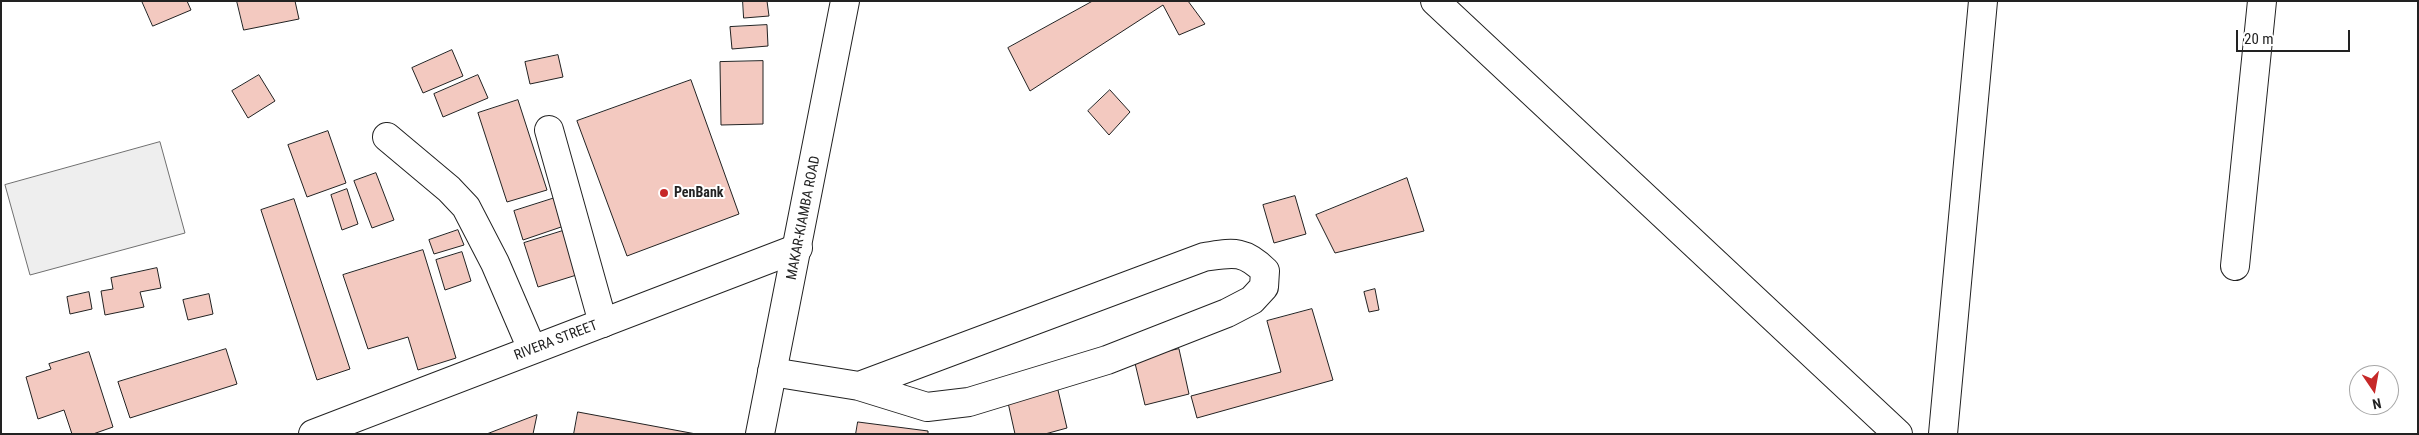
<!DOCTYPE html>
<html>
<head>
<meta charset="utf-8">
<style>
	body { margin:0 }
	#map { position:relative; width:2419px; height:435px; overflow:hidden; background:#fff; font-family:"Roboto Condensed",sans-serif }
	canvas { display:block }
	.frame { position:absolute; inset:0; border:2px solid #222; pointer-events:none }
	.north { position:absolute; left:2349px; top:365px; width:50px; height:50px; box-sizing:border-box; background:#fff; border:1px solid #a7a7a7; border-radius:50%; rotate:168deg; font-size:14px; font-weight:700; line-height:20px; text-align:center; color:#222 }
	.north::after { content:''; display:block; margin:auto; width:18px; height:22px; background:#c62828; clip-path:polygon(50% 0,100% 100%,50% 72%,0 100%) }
	.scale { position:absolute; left:2236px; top:30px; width:114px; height:22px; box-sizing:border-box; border:2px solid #222; border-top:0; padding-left:6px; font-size:15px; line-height:18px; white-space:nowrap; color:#222; -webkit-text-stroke:4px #fff; paint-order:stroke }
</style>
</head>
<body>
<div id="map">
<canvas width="2419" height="435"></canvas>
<div class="frame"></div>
<div class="north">N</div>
<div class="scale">20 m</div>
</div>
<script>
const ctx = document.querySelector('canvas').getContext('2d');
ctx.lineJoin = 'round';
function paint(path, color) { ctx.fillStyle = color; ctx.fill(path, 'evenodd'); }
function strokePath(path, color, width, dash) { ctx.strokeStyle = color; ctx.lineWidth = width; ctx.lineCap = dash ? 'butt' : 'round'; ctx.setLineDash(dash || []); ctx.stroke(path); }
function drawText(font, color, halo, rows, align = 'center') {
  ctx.font = font + ' "Roboto Condensed",sans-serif'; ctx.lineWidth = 4; ctx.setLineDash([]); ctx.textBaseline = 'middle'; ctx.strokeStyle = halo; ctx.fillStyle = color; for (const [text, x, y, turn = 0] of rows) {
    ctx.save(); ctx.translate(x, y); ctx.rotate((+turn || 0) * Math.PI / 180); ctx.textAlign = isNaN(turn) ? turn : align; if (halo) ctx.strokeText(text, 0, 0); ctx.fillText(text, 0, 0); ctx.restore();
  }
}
const green = new Path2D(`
	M160 142 185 233 30 275 5 185Z`);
const building = new Path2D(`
	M142 1H187L191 10 153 26Z
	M237 1H295L299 19 244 30Z
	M743 1H767L769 16 744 18Z
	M1093 1H1188L1205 24 1179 35 1163 5 1030 91 1008 48Z
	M767 25 768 46 732 49 730 27Z
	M452 50 463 76 423 93 412 68Z
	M558 55 563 77 530 84 525 62Z
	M763 61V124L721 125 720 62Z
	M259 75 275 101 248 118 232 91Z
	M478 75 488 98 443 117 434 94Z
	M691 80 739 214 627 256 577 121Z
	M1110 90 1130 112 1109 135 1088 111Z
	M518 100 547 190 507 202 478 113Z
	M328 131 346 183 307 197 288 145Z
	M376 173 394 220 372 228 354 181Z
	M1407 178 1424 231 1335 253 1316 215Z
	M347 189 358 224 342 230 331 195Z
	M1295 196 1306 234 1274 243 1263 205Z
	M558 197 567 225 523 240 514 211Z
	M294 199 350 369 317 380 261 210Z
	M569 229 583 273 538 287 524 243Z
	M458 230 464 245 434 254 429 240Z
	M423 250 456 358 418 370 408 337 368 349 343 275Z
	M462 252 471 281 445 290 436 260Z
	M157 268 161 288 140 292 144 307 105 315 101 291 113 289 111 278Z
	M1375 289 1379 310 1369 312 1364 292Z
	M89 292 92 309 70 314 67 297Z
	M209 294 213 314 188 320 183 300Z
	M1312 309 1333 380 1197 418 1191 396 1281 372 1267 321Z
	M226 349 237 384 130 418 118 382Z
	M1179 349 1189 394 1145 405 1134 359Z
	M89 352 113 427 93 434H72L64 410 38 419 26 377 51 369 49 364Z
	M1057 386 1067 428 1045 434H1015L1007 398Z
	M578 412 696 434H574Z
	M537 415 533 434H487Z
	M858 422 928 431V434H856Z`);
const street = new Path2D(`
	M1435 1 1898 434
	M549 130 603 323
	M387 137 449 189 466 207 495 263 532 349
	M2235 266 2262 1
	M772 372 859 386 1204 257C1232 253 1243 249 1265 271L1264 287 1252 300 1227 313 1107 360 969 402 927 407 859 386
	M1943 434 1983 1`);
const secondary = new Path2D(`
	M313 434 798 248`);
const primary = new Path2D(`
	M760 434 845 1`);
const markers = [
	[664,193,5,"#c62828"]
];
const poiNames = [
	["PenBank",674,193]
];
const streetNames = [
	["MAKAR-KIAMBA ROAD",804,218,-79],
	["RIVERA STREET",556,341,-21]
];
paint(green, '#eee');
strokePath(green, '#6f6f6f', 1);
paint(building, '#f3c9c0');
strokePath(building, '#222', 1);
strokePath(street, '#222', 30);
strokePath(secondary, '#222', 30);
strokePath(primary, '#222', 30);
strokePath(street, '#fff', 28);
strokePath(secondary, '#fff', 28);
strokePath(primary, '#fff', 28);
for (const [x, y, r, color] of markers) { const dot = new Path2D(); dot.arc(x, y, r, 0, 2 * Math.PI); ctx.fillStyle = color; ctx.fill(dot); strokePath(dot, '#fff', 2); }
drawText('bold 14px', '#222', '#fff', poiNames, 'left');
drawText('14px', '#222', '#fff', streetNames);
</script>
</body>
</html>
